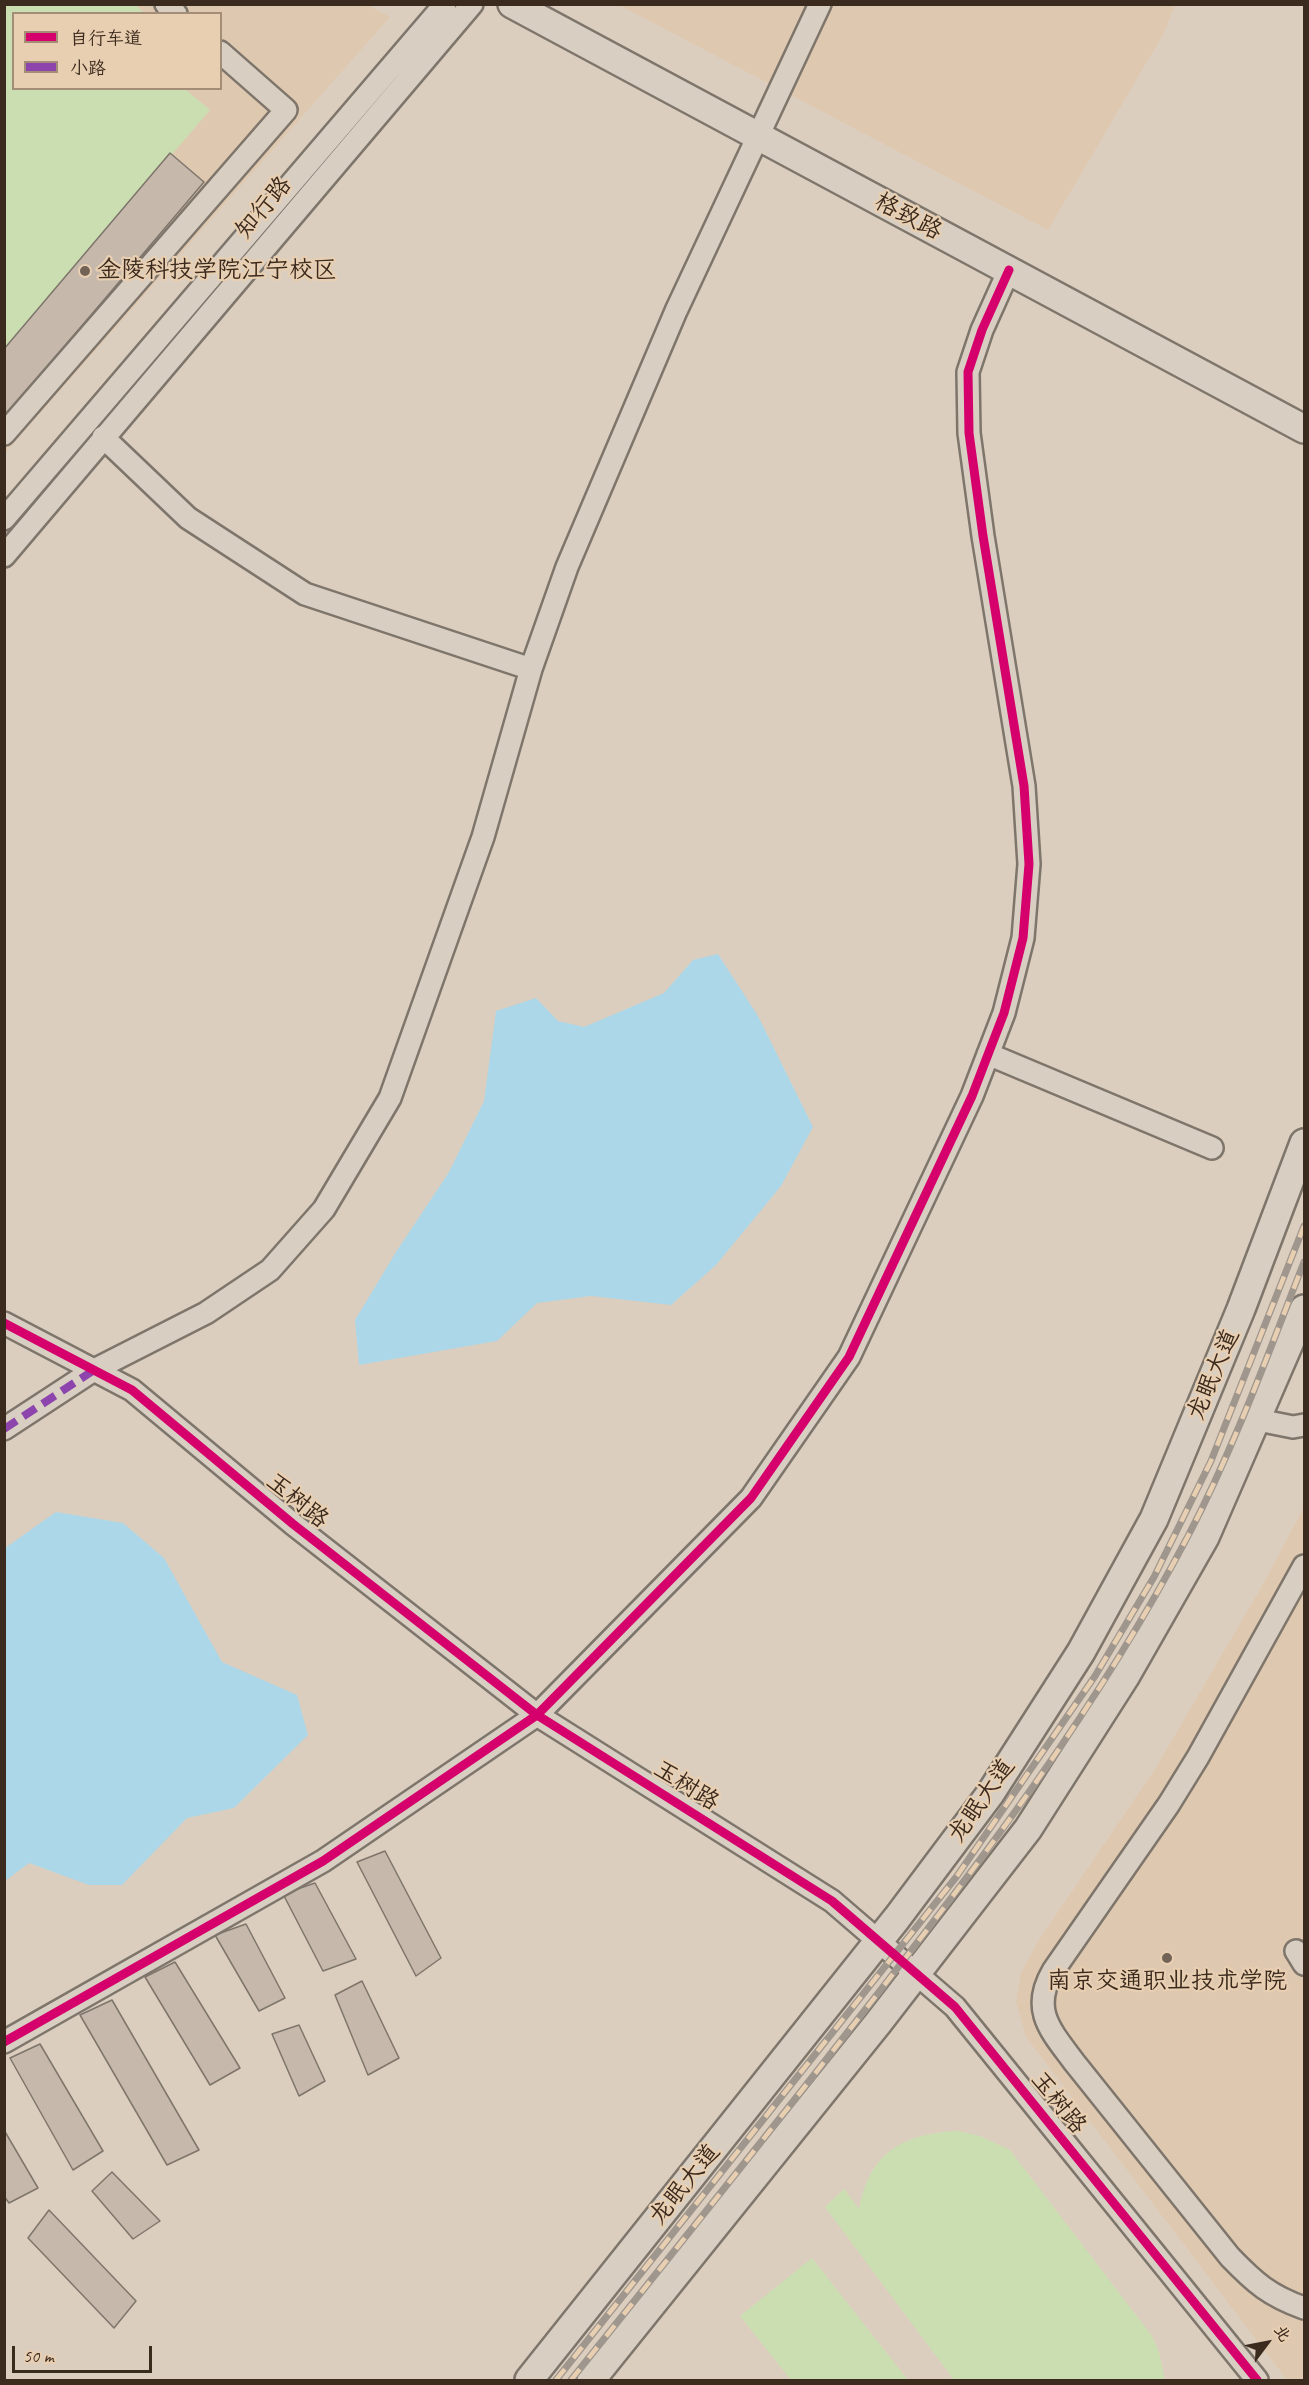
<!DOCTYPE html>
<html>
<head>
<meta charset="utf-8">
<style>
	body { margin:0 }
	#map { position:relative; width:1309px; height:2385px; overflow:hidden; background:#dccebe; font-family:Caveat,"LXGW WenKai TC",sans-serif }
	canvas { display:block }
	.frame { position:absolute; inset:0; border:6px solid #3b2a1e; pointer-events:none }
	.legend { position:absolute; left:12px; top:12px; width:210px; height:78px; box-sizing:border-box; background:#e9cfb1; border:2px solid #a38d76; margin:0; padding:8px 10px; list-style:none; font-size:18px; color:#3b2a1e }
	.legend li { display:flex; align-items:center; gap:12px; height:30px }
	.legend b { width:30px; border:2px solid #a38d76 }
	.north { position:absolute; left:1237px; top:2313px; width:60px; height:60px; -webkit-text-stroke:4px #e9cfb1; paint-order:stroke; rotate:58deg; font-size:16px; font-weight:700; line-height:24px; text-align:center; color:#3b2a1e }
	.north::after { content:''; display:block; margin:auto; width:21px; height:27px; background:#3b2a1e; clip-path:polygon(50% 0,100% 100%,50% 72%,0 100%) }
	.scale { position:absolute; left:12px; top:2346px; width:140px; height:27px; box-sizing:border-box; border:3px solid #3b2a1e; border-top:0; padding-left:8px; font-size:18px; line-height:21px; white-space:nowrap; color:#3b2a1e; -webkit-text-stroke:4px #e9cfb1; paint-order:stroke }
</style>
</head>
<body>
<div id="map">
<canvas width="1309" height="2385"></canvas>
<div class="frame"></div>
<ul class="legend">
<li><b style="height:8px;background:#d6006c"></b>自行车道</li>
<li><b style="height:8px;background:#8e44ad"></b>小路</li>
</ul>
<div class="north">北</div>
<div class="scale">50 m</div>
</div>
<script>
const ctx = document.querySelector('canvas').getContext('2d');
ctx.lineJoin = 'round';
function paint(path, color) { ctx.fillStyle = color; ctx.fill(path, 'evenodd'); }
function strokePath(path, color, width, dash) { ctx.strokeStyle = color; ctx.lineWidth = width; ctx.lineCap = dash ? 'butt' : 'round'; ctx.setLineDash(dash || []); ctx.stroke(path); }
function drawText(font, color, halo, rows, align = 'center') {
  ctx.font = font + ' Caveat,"LXGW WenKai TC",sans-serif'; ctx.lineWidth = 4.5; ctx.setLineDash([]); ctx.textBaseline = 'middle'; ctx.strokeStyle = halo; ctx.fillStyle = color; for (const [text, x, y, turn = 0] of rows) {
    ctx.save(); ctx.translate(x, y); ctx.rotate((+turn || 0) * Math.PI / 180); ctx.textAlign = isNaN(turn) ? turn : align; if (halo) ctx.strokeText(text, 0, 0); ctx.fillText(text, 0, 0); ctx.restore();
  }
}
const built = new Path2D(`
	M365 4 390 17 5 453V5ZM14 14H220V88H14Z
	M619 5H1175L1164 33 1048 230Z
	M1304 1507V2380H1287L1026 2037 1016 2001 1021 1973 1037 1943 1157 1766 1262 1586Z`);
const green = new Path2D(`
	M5 5H136L144 13 14 14V88L185 89 210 110 5 349Z
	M958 2131 980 2136 1010 2150 1152 2336 1159 2352 1165 2380H954L825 2207 844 2189 859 2209C869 2153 903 2133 958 2131Z
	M812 2258 908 2380H791L740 2316Z`);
const water = new Path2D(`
	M718 954 758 1016 813 1127 781 1186 716 1265 671 1305 591 1296 537 1303 497 1341 359 1365 355 1320 396 1252 449 1172 484 1101 496 1011 536 998 558 1021 584 1027 664 993 693 960Z
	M56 1512 123 1523 164 1558 222 1662 297 1695 308 1735 234 1808 187 1818 122 1885H89L29 1863 5 1881V1548Z`);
const building = new Path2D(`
	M170 153 204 182 8 413 4 410V349Z
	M385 1851 441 1958 416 1976 357 1862Z
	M315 1883 356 1959 323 1971 283 1894Z
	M246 1924 285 1998 259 2011 215 1935Z
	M175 1962 240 2068 210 2085 145 1977Z
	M362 1981 399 2058 368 2075 335 1995Z
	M112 2000 199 2150 167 2165 80 2015Z
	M299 2025 325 2081 299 2096 272 2034Z
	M40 2044 103 2151 73 2170 10 2058Z
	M4 2130 38 2188 9 2203 4 2196Z
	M112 2172 160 2221 133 2239 92 2191Z
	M49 2210 136 2301 114 2328 28 2238Z`);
const minor = new Path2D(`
	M166 4 176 14
	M4 434 286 110 220 52
	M103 437 188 518 305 594 531 669
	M4 519 445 4
	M4 556 472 4
	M988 1054 1212 1148
	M4 1323 132 1390 293 1524 537 1715 832 1901 955 2007 1257 2380
	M1258 1420 1293 1427 1304 1425
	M4 1429 94 1370 206 1313 270 1270 324 1209 390 1098 483 837 531 669 567 567 676 311 820 4
	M1304 1566 1198 1757 1169 1804 1053 1971C1030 2010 1051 2031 1074 2062L1230 2257C1255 2283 1270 2296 1304 2308
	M1296 1951 1304 1964
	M4 2042 323 1861 537 1715 751 1498 849 1357 972 1096 1004 1013 1023 938 1029 864 1024 786 983 536 969 433 968 372 982 330 1009 270`);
const major = new Path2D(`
	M512 4 1304 429
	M529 2380 897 1918 990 1794 1081 1652 1154 1519 1241 1309 1304 1143
	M591 2380 878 2023 1028 1829 1125 1677 1205 1537 1304 1309`);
const rail = new Path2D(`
	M556 2380 957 1876 1095 1676 1154 1577 1211 1461 1304 1226
	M571 2380C668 2259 765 2138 861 2015 980 1863 1098 1708 1188 1536 1234 1448 1268 1354 1304 1262`);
const quiet = new Path2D(`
	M4 1429 94 1370`);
const cycleway = new Path2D(`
	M4 1323 132 1390 293 1524 537 1715 832 1901 955 2007 1257 2380
	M4 2042 323 1861 537 1715 751 1498 849 1357 972 1096 1004 1013 1023 938 1029 864 1024 786 983 536 969 433 968 372 982 330 1009 270`);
const markers = [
	[85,271,6,"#736356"],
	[1167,1958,6,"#736356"]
];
const streetNames = [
	["知行路",264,208,-50],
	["格致路",908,217,28],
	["龙眠大道",1214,1375,-67],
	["玉树路",297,1501,39],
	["玉树路",686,1786,32],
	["龙眠大道",982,1801,-55],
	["玉树路",1058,2103,51],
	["龙眠大道",685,2185,-51]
];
const poiNames = [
	["金陵科技学院江宁校区",97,271],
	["南京交通职业技术学院",1167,1982,"center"]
];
paint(built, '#dfc8b0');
paint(green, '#cbdeb2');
paint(water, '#acd7e8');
paint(building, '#c6b8ab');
strokePath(building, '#7e756b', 1.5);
strokePath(minor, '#7e756b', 26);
strokePath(major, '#7e756b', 32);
strokePath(minor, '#d8cec2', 21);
strokePath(major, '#d8cec2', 27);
strokePath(rail, '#9f978e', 7);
strokePath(rail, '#e9cfb1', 4.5, [14]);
strokePath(quiet, '#8e44ad', 8, [15, 8]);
strokePath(cycleway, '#d6006c', 9);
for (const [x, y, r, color] of markers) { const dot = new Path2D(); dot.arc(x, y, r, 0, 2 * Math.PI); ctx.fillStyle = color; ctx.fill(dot); strokePath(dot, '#e9cfb1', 2); }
drawText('24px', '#3b2a1e', '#e9cfb1', streetNames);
drawText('24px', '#3b2a1e', '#e9cfb1', poiNames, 'left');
</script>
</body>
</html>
